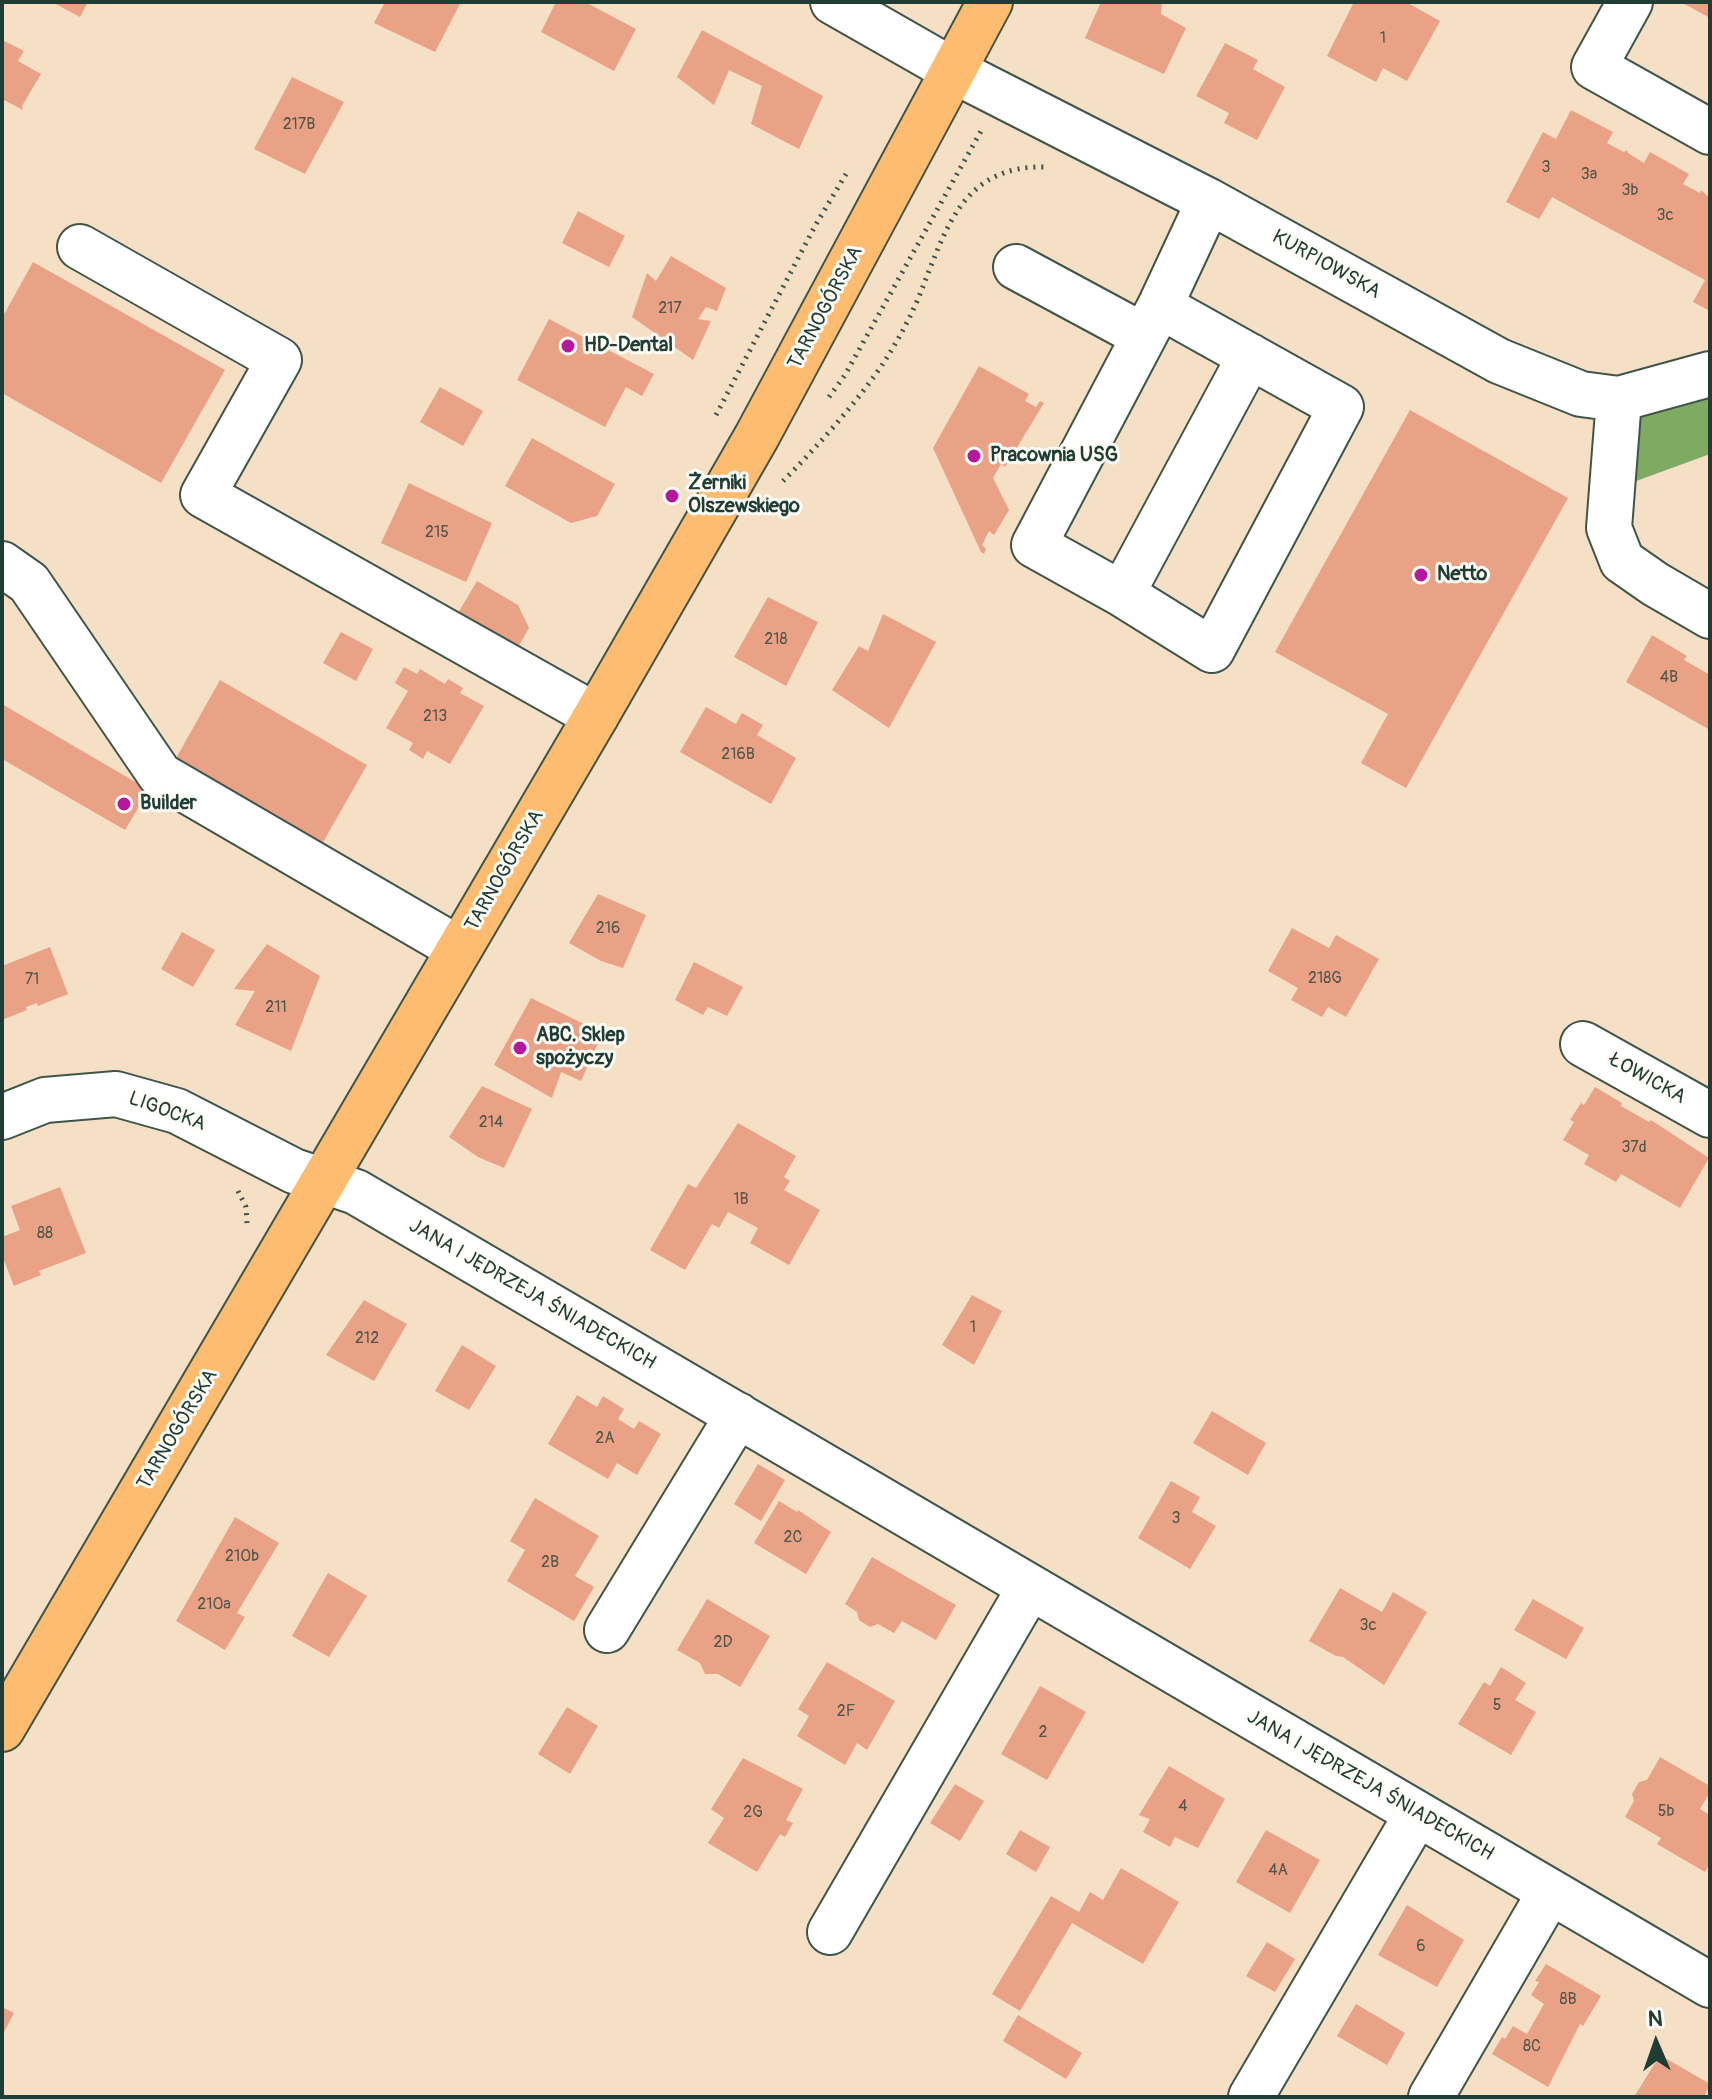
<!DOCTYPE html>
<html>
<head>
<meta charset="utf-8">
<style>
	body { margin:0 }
	#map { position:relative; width:1712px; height:2099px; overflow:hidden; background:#f5dfc5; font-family:Pangolin,sans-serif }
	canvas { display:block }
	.frame { position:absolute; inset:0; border:4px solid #1f3d34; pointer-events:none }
	.north { position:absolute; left:1616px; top:2003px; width:80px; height:80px; -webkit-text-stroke:6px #fdfcf7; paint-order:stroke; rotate:358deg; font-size:22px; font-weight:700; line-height:32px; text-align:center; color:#1f3d34 }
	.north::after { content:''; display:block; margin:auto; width:28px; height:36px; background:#1f3d34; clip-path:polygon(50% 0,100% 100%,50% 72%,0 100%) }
</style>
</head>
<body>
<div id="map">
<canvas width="1712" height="2099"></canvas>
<div class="frame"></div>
<div class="north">N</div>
</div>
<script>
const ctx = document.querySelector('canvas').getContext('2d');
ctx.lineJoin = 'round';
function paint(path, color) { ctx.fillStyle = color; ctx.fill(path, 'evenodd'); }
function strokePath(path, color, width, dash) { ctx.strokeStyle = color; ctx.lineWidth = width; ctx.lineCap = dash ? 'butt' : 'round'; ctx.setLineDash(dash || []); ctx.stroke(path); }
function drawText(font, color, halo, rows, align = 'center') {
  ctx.font = font + ' Pangolin,sans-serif'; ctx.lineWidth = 6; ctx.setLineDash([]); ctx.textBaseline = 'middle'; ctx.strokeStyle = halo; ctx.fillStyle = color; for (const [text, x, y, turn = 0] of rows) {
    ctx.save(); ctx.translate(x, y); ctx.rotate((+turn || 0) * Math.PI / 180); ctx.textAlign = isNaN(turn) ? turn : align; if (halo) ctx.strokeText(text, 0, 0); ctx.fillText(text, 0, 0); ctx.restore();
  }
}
const forest = new Path2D(`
	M1710 387V454L1628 484 1626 414Z`);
const building = new Path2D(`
	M52 2H88L80 17Z
	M385 2H461L435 52 374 23Z
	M556 2H585L636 29 614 71 541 32Z
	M1101 2H1162L1161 14 1186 28 1164 74 1085 38Z
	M1354 2H1406L1440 21 1407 81 1383 68 1376 82 1327 56Z
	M1681 2H1710V18Z
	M702 30 823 96 799 149 751 124 762 86 729 70 714 105 677 77Z
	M2 40 24 51 18 61 41 74 22 106 23 110 2 99Z
	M1225 43 1258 60 1253 69 1285 87 1257 140 1224 123 1229 113 1196 96Z
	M292 77 344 102 305 174 254 149Z
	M1571 110 1613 132 1607 143 1624 152 1627 150 1628 153 1644 163 1650 152 1689 174 1683 184 1700 193 1701 190 1710 198V311L1693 302 1705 280 1590 218 1552 197 1539 219 1506 202 1543 132 1556 139Z
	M578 211 625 236 609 267 562 243Z
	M671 256 726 288 717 311 706 307 698 319 711 321 693 360 632 317 647 273 656 281Z
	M33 262 225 370 161 483 2 393V318Z
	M549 319 654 374 642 396 626 387 605 427 517 380Z
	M979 366 1029 394 1025 401 1036 407 1040 401 1044 403 1005 467 1001 464 993 478 1009 510 994 535 989 531 982 545 986 549 984 554 981 552 933 448Z
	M440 387 483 411 463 446 420 422Z
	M1410 410 1568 498 1406 788 1361 763 1388 714 1275 652Z
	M532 438 615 484 597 516 571 523 505 486Z
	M409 483 492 523 466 582 381 543Z
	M477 581 518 605 529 628 513 656 454 620Z
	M768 597 818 622 786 686 734 657Z
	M883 614 936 642 889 728 832 690 859 646 868 651Z
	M341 632 373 649 356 681 323 663Z
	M1652 635 1687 656 1684 660 1710 675V730L1626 682Z
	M404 667 417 674 420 669 445 684 448 679 463 688 460 693 484 706 450 764 427 751 423 759 409 750 413 743 386 728 408 691 395 683Z
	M220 680 367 765 322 844 175 760Z
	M2 704 149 790 125 830 2 759Z
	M706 707 736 724 742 713 763 725 757 735 796 758 771 804 680 752Z
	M598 894 646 915 623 968 601 961 569 943Z
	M1292 928 1329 948 1336 935 1379 959 1346 1017 1328 1007 1322 1017 1291 1000 1298 988 1268 971Z
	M182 932 215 950 193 987 161 969Z
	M267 944 320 976 291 1051 235 1025 255 991 234 989Z
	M50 947 68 994 38 1006 37 1003 26 1007 27 1010 2 1020V966Z
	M694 962 743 987 727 1016 708 1007 703 1015 675 1000Z
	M531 998 588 1026 585 1040 598 1043 581 1081 561 1072 552 1098 494 1065Z
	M482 1086 532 1109 504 1168 478 1157 449 1137Z
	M1595 1087 1622 1103 1621 1106 1649 1122 1651 1120 1709 1158 1680 1208 1621 1174 1616 1182 1584 1164 1589 1155 1563 1140 1574 1122 1570 1120 1581 1103 1584 1105Z
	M738 1123 796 1156 784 1177 790 1181 784 1190 820 1210 789 1265 750 1243 758 1228 728 1212 719 1228 712 1224 685 1270 650 1250 688 1184 696 1188Z
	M60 1187 86 1253 39 1271 41 1275 14 1286 2 1255V1237L20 1230 11 1206Z
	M972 1295 1002 1311 974 1365 942 1345Z
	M364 1300 407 1324 374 1381 326 1355Z
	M462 1345 496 1366 469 1410 435 1391Z
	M577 1395 597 1407 603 1396 624 1409 618 1419 634 1429 639 1421 661 1434 637 1475 617 1463 608 1479 548 1444Z
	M1212 1411 1266 1443 1248 1475 1193 1443Z
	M758 1464 785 1480 761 1521 734 1504Z
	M1171 1481 1200 1497 1192 1512 1216 1526 1190 1569 1138 1538Z
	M535 1498 599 1536 575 1576 594 1587 574 1621 507 1581 525 1550 510 1541Z
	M779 1501 797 1512 798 1510 831 1532 806 1574 754 1543Z
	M235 1517 279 1543 237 1613 245 1617 225 1650 176 1621Z
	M872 1557 956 1605 936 1640 902 1621 894 1633 878 1624 870 1627 859 1620 857 1612 845 1604Z
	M328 1573 367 1596 329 1657 292 1636Z
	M1340 1588 1382 1612 1393 1592 1427 1612 1384 1685 1343 1657 1336 1656 1309 1641Z
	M707 1599 770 1636 740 1687 718 1674H705L700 1663 677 1650Z
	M1533 1599 1584 1628 1566 1659 1514 1630Z
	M827 1662 895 1701 867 1750 857 1743 845 1765 797 1736 809 1716 798 1709Z
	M1501 1667 1526 1683 1515 1700 1536 1712 1511 1755 1458 1724 1484 1682 1490 1686Z
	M1040 1686 1086 1712 1047 1780 1001 1754Z
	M567 1707 598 1726 570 1774 538 1754Z
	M1660 1757 1710 1786V1792L1700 1809 1710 1815V1863L1705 1872 1657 1844 1661 1838 1625 1817 1634 1801 1632 1794 1639 1782 1647 1780Z
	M743 1758 803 1789 786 1820 793 1823 785 1837 780 1834 757 1872 708 1843 724 1818 711 1809Z
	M1169 1766 1225 1799 1198 1848 1175 1837 1170 1847 1143 1832 1150 1819 1139 1815Z
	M955 1784 984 1801 960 1841 930 1823Z
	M1020 1830 1050 1847 1036 1872 1006 1854Z
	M1266 1830 1320 1860 1290 1913 1236 1882Z
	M1121 1868 1179 1902 1143 1964 1072 1923 1020 2011 992 1994 1051 1896 1079 1912 1090 1892 1103 1900Z
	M1407 1905 1464 1940 1437 1987 1378 1955Z
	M1267 1942 1295 1959 1275 1992 1246 1976Z
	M1546 1964 1601 1996 1583 2026 1580 2024 1548 2087 1492 2054 1502 2037 1505 2039 1513 2026 1527 2034 1544 2004 1531 1995 1539 1982 1535 1981Z
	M1356 2004 1405 2033 1387 2065 1337 2036Z
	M2 2007 14 2013 2 2036Z
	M1018 2015 1082 2053 1066 2079 1003 2041Z
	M1660 2055 1710 2084 1704 2097H1634Z`);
const path = new Path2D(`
	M829 397 845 375 981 131
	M716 415 815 226 846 174
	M783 481C816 448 861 398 886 359 898 340 909 320 918 299 945 233 960 164 1047 167
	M238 1191 246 1207 247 1223`);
const minor = new Path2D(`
	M833 2 954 71 1209 201 1499 361 1581 394 1619 399 1710 374
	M1630 2 1594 67 1710 132
	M80 247 279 360 203 495 596 716
	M1016 267 1144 336
	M1160 306 1341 407 1212 650 1122 594 1034 545 1160 306 1209 201
	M1619 399 1609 528 1622 561 1655 584 1710 616
	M2 564 29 583 160 775 459 949
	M1122 594 1250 356
	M1583 1044 1710 1115
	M2 1117 45 1100 116 1094 177 1111 294 1171 356 1192 1710 1985
	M607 1630 738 1415
	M830 1932 1030 1587
	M1251 2097 1417 1814
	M1431 2097 1550 1892`);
const major = new Path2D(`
	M2 1729 596 716 757 436 990 2`);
const markers = [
	[568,346,8,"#b5179e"],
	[974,456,8,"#b5179e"],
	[672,496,8,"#b5179e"],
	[1421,575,8,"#b5179e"],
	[124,804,8,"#b5179e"],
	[520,1048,8,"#b5179e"]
];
const numberNames = [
	["1",1383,39],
	["217B",299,125],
	["3",1546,168],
	["3a",1589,175],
	["3b",1630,191],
	["3c",1665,216],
	["217",670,309],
	["215",437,533],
	["218",776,640],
	["4B",1669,678],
	["213",435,717],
	["216B",738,755],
	["216",608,929],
	["218G",1325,979],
	["71",32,980],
	["211",276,1008],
	["214",491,1123],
	["37d",1634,1148],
	["1B",741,1200],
	["88",45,1234],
	["1",973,1328],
	["212",367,1339],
	["2A",605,1439],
	["3",1176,1519],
	["2C",793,1538],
	["210b",242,1557],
	["2B",550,1563],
	["210a",214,1605],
	["3c",1368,1626],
	["2D",723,1643],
	["5",1497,1706],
	["2F",846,1712],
	["2",1043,1733],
	["4",1183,1807],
	["5b",1666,1812],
	["2G",753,1813],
	["4A",1278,1871],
	["6",1421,1947],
	["8B",1568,2000],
	["8C",1532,2047]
];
const streetNames = [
	["KURPIOWSKA",1326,265,29],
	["TARNOGÓRSKA",826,308,-62],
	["TARNOGÓRSKA",505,871,-60],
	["ŁOWICKA",1647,1079,29],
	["LIGOCKA",167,1112,20],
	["JANA I JĘDRZEJA ŚNIADECKICH",532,1295,30],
	["TARNOGÓRSKA",178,1430,-59],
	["JANA I JĘDRZEJA ŚNIADECKICH",1370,1786,30]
];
const poiNames = [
	["HD-Dental",584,346],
	["Pracownia USG",990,456],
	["Żerniki",688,484],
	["Olszewskiego",688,507],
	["Netto",1437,575],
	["Builder",140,804],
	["ABC. Sklep",536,1036],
	["spożyczy",536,1059]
];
paint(forest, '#7eaa62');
paint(building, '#eaa287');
strokePath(minor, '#3f554a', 48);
strokePath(major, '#3f554a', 48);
strokePath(path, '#3f554a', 5, [2, 6]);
strokePath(minor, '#fff', 44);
strokePath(major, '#febc70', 44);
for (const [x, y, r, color] of markers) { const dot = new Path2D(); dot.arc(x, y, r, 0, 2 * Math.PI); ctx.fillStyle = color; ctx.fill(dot); strokePath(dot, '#fdfcf7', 3); }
drawText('16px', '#525649', null, numberNames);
drawText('20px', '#1f3d34', '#fdfcf7', streetNames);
drawText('bold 20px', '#1f3d34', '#fdfcf7', poiNames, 'left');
</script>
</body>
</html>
